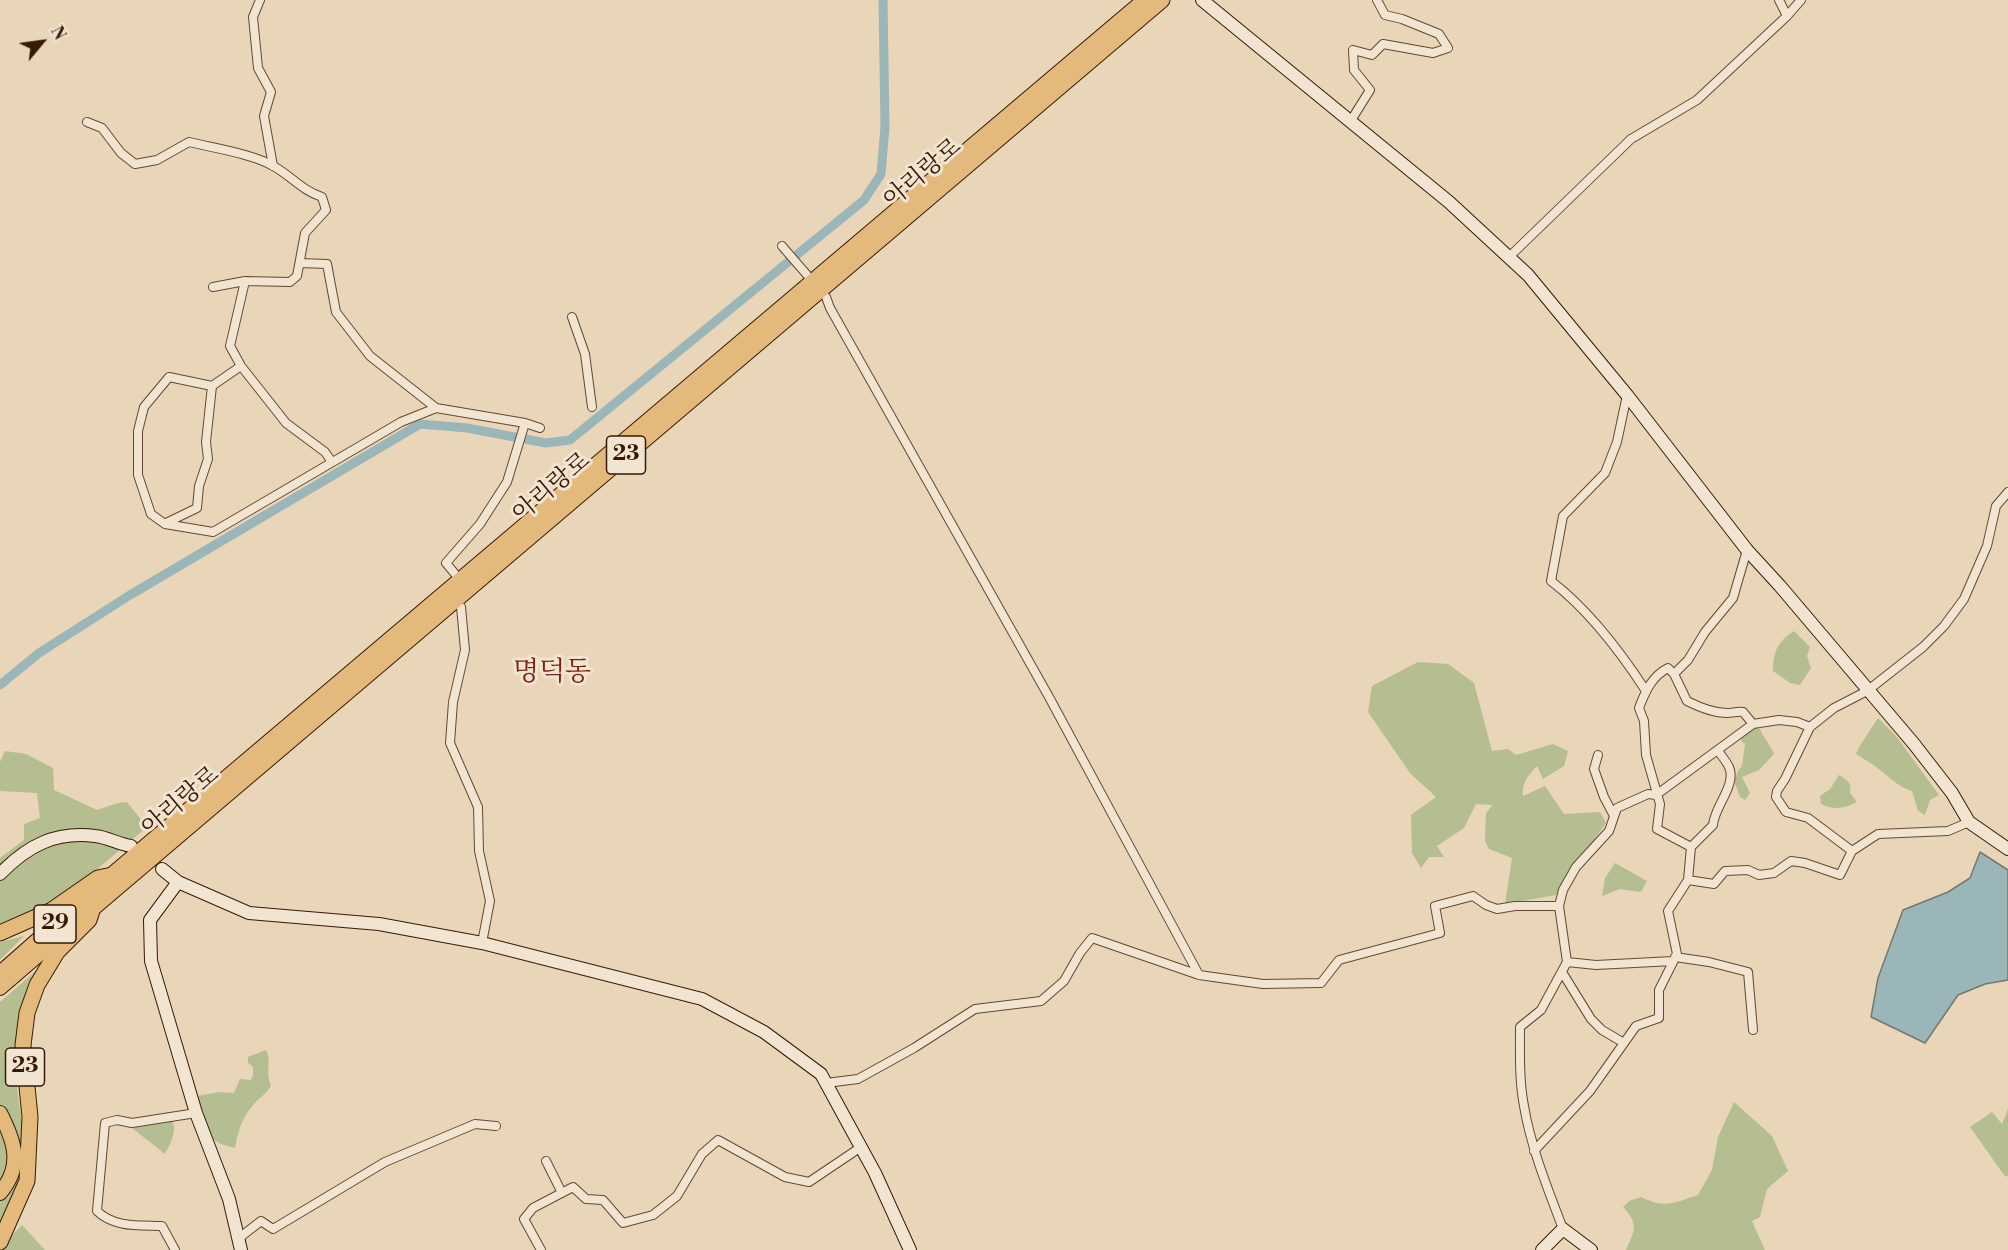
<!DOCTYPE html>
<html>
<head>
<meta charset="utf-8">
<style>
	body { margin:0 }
	#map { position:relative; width:2008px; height:1250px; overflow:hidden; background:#e9d5b7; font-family:"Libre Bodoni",serif }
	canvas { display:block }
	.north { position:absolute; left:12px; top:12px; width:60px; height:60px; -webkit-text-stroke:4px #f1e4d0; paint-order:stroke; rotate:61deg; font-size:16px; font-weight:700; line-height:24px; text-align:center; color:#361a06 }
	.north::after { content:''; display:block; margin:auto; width:21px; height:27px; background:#361a06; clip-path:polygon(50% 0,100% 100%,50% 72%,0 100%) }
</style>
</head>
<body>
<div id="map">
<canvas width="2008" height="1250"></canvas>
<div class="north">N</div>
</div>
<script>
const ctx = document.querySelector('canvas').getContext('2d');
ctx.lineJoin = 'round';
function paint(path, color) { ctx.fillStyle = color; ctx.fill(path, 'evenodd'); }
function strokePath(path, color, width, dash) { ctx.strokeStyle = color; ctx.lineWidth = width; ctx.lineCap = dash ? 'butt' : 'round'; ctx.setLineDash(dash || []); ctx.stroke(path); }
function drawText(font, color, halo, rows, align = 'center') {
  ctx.font = font + ' "Libre Bodoni","Noto Serif KR",serif'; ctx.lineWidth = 6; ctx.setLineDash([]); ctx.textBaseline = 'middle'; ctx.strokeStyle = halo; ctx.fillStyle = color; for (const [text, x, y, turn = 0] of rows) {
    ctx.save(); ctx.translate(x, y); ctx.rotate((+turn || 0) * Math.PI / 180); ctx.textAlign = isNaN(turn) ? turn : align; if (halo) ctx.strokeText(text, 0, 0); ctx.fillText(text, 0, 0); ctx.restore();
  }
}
const green = new Path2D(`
	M1794 631 1810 647 1807 656 1811 668 1800 685 1790 683 1773 671C1773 652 1778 641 1794 631Z
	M1418 662 1448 664 1474 683 1492 751 1508 749 1516 755 1553 744 1568 751 1564 766 1543 779 1537 766C1529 774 1521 784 1523 796L1545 786 1564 814 1600 812 1606 823 1556 895 1505 904 1512 858 1489 849 1485 841 1486 813 1493 805 1476 804 1464 828 1437 846 1444 857H1429L1421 868 1412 853 1411 815 1436 797 1410 773 1368 712 1372 686Z
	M1878 718 1896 736 1939 795 1930 800 1925 815 1918 811 1912 791C1896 786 1889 776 1876 767 1870 762 1863 759 1856 754L1859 747Z
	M1753 727 1760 729C1764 739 1771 745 1774 754L1759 770 1742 777 1750 793 1745 800 1740 797 1734 781 1738 771 1742 766 1745 744 1741 741 1742 736Z
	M5 751 26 754 53 768 54 790 97 810 118 803 127 802 147 827 69 893 2 926 0 925V858L24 840V824L40 818 37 793 0 791V762Z
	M1839 775C1848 781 1852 782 1850 793L1857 802C1844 809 1834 810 1821 804L1820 796 1830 789Z
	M1615 863 1647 881 1641 892 1620 889 1602 896 1605 878Z
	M24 936 0 960V942Z
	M40 967 21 1010 16 1080 24 1139V1172L0 1231V1197L13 1178 0 1110V1002Z
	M266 1050C272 1062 265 1070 271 1086 266 1094 260 1097 254 1104 242 1117 238 1131 235 1148 202 1141 206 1126 197 1096L220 1092 234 1093 240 1079 251 1080 253 1075V1067L248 1063V1057Z
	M1734 1102 1772 1136 1788 1171 1767 1189 1760 1217 1752 1221 1765 1250H1626C1635 1230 1639 1224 1623 1207L1629 1201 1641 1197C1665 1209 1674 1203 1698 1195L1712 1170 1718 1137Z
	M2008 1109V1177L2004 1175 1970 1127 1992 1112 2002 1124Z
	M171 1115C177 1131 173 1139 165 1154L132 1128 136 1119Z
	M0 1127 8 1140 6 1173 0 1182Z
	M22 1225 45 1250H2L14 1233Z`);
const water = new Path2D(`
	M1980 852 2008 870V980L1985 984 1958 995 1925 1043 1871 1017 1878 978 1903 910 1948 892 1970 878Z`);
const canal = new Path2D(`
	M0 685 39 653 130 595 420 424 467 428 546 443 570 440 864 200 881 174 885 127 883 0`);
const street = new Path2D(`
	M260 0 253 17 258 68 271 92 264 116 273 166
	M1779 0 1787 16
	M87 122 102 128 121 153 135 164 157 160 189 142C213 148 254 154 275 167 292 177 303 191 322 197L326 210 305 233 297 276 290 282 245 281 213 287
	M1350 122 1370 90 1354 70 1353 50 1372 55 1383 44 1433 53 1448 48 1439 34 1402 19 1385 15 1377 0
	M782 246 808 276
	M1509 257 1631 139 1697 100 1787 16 1801 0
	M300 263 327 264 336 312 370 356 436 408
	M826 297 830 308 1049 697 1199 975
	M572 317 585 354 592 407
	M241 366 230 346 245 281
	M1627 395 1617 442 1605 473 1563 516 1551 581C1589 610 1620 651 1646 691
	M332 462 325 452 286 423 241 366 212 386 169 377 144 407 138 431V475L151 514 165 524 213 532 401 422 436 408 525 423 540 428
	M166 523 197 508 199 486 208 459 206 442 212 386
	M456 575 446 563 480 524 507 482 525 423
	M461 607 465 650 453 702 450 743 478 807 479 851 490 901 482 943
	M1674 674 1688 660 1705 632 1733 598 1747 550
	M1810 727 1785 779 1777 791 1776 797 1786 812 1808 818 1852 851
	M1598 755 1594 769 1604 797 1614 816
	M1691 847 1657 829 1660 804 1646 755 1644 721 1639 708C1645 692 1652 676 1668 668L1674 674 1687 701C1699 707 1713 713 1727 713 1733 713 1737 711 1743 712L1753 724
	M1688 880 1691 847 1713 825C1714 807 1737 785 1729 767 1726 761 1722 756 1718 751
	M1675 957 1709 962 1748 972 1753 1030
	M1567 962 1596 965 1673 961
	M1624 1043 1636 1026 1659 1018V990L1677 954 1668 911 1688 880 1714 884 1725 871 1748 870 1759 875 1774 873 1791 861 1805 863 1840 875 1852 851 1878 834 1948 831 1969 822
	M826 1083 858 1079 914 1048 975 1009 1041 1001 1064 981 1080 953 1092 938 1199 975 1263 984 1321 983 1339 960 1440 933 1435 906 1473 896 1486 905 1497 909 1515 906H1559
	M1534 1151 1590 1091 1624 1043 1602 1030 1591 1019 1562 972
	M546 1161 562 1193
	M1563 1229C1548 1189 1531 1148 1524 1106 1519 1080 1520 1053 1520 1027L1541 1010 1567 962 1559 906 1563 890 1576 867 1609 831 1617 808 1648 794 1656 795 1753 724 1779 720 1797 722 1810 727 1834 708 1867 691 1923 647 1944 626 1964 599 1987 546 1996 506 2008 492
	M239 1238 261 1221 273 1229 385 1162 475 1124 496 1126
	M175 1250 162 1226C140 1225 114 1228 97 1211L105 1123 117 1120 132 1123 196 1113
	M541 1250 524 1219 533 1208 573 1187 586 1199 603 1200 623 1223 653 1215 677 1196 702 1154 718 1140 785 1177 809 1182 861 1147`);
const secondary = new Path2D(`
	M1202 0 1449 202 1528 275 1627 395 1747 550 1780 586 1914 744 1952 793 1969 822 2008 849
	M162 869 178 882 249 913 379 924 482 943 702 999 764 1032 821 1074 875 1173 910 1250
	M0 874C27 846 55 831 95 836 107 837 118 844 131 846
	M178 882 150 920 151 961 196 1113 229 1199 241 1250
	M1542 1250 1563 1229 1591 1250`);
const primary = new Path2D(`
	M0 973 110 876
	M0 988 93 908
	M0 1113C15 1142 23 1166 0 1193`);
const highway = new Path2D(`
	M0 933 52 910 98 878 112 875 1145 0
	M0 1242 27 1181 30 1117 23 1045 27 1013 37 985 57 952 89 920 93 908 1162 0`);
const shields = [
	[626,455,39],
	[55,924,42],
	[25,1067,39]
];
const shieldNames = [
	["23",626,455],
	["29",55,924],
	["23",25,1067]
];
const streetNames = [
	["아리랑로",923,174,-40],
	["아리랑로",552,488,-40],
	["아리랑로",181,802,-40]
];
const quarterNames = [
	["명덕동",552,674]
];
paint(green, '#b4be90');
paint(water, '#9bb6b8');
strokePath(water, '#737871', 1.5);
strokePath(canal, '#9bb6b8', 9);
strokePath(street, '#634932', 10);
strokePath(secondary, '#361a06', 14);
strokePath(primary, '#361a06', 16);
strokePath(highway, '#361a06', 17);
strokePath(street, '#f1e4d0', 8);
strokePath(secondary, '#f1e4d0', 12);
strokePath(primary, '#e4ba7c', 14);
strokePath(highway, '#e4ba7c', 15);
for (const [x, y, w] of shields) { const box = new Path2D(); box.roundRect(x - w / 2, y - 19, w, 38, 4.5); ctx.fillStyle = '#f1e4d0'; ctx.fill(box); strokePath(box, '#361a06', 1.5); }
drawText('bold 22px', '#361a06', null, shieldNames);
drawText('24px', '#361a06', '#f1e4d0', streetNames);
drawText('27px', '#7a1f14', '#f1e4d0', quarterNames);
</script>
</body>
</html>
